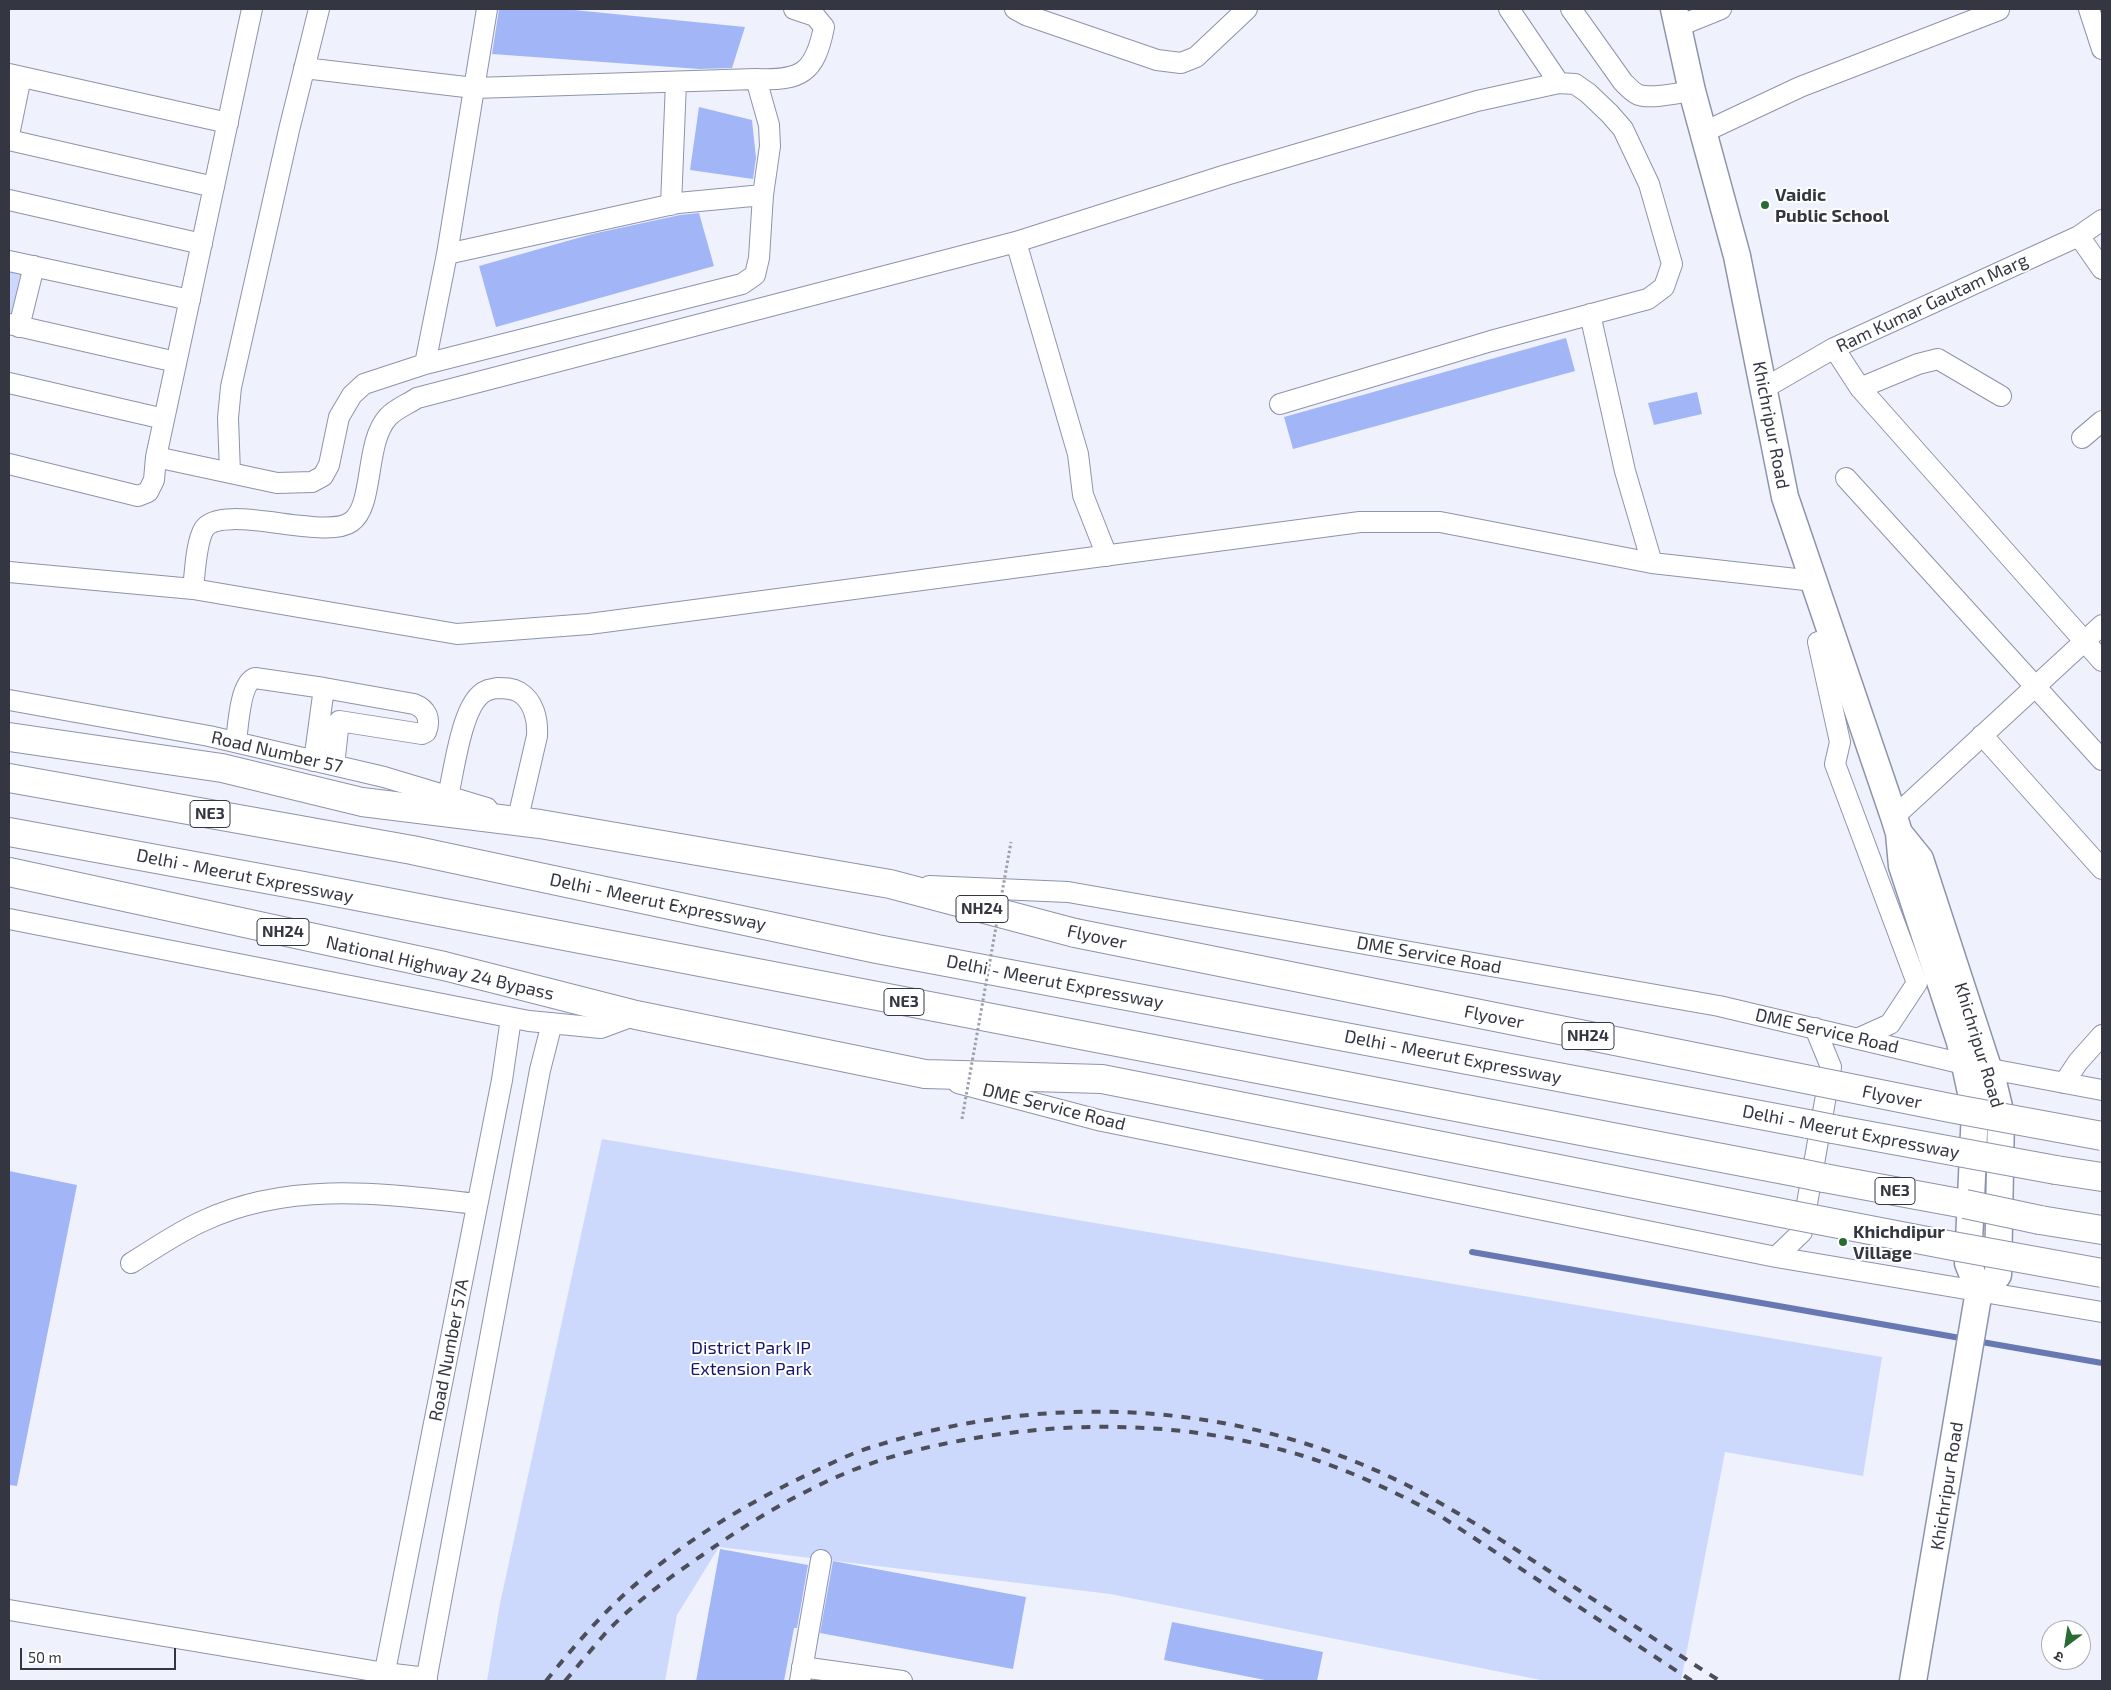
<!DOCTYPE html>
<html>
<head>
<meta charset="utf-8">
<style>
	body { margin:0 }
	#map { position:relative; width:2111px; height:1690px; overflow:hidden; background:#eff2fd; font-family:"Exo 2","Noto Sans Devanagari",sans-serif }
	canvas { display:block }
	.frame { position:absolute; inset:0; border:10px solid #343741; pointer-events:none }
	.north { position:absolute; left:2041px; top:1620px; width:50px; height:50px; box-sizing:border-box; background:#fff; border:1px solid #aeafb3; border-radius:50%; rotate:211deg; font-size:14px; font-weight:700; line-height:20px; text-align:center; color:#343741 }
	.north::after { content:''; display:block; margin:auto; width:18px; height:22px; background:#2a6a33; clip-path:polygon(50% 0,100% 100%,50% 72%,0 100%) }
	.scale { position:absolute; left:20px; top:1648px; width:156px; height:22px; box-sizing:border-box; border:2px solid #343741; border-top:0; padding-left:6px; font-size:15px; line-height:18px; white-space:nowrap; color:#343741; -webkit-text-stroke:4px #fff; paint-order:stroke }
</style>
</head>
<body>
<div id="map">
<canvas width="2111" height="1690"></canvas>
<div class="frame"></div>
<div class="north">उ</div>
<div class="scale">50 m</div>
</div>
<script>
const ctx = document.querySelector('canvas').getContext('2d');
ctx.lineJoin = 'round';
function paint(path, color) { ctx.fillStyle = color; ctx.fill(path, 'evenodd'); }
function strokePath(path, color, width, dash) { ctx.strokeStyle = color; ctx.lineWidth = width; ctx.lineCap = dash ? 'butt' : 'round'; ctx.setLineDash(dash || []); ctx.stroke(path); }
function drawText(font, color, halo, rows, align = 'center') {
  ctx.font = font + ' "Exo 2",sans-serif'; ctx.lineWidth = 4; ctx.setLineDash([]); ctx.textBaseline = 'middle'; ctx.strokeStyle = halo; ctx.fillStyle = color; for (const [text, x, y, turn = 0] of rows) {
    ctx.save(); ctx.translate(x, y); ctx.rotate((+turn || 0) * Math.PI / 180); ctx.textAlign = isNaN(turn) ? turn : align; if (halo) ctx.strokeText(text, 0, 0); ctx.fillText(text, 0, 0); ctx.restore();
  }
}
const green = new Path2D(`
	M9 264 28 268 16 321 9 320Z
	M602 1139 1882 1357 1863 1476 1725 1452 1681 1681H1546L1110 1594 719 1547 677 1615 665 1681H487L500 1603Z`);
const stream = new Path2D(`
	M1472 1252 1966 1339
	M1976 1341 2102 1363`);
const building = new Path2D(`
	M499 9H564L745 27 732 68 699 69 492 54Z
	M699 107 752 120 756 158 753 179 690 170Z
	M699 213 714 266 496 327 479 266 592 234 680 215Z
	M1566 338 1575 371 1293 449 1284 417Z
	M1697 392 1702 414 1654 425 1648 403Z
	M9 1171 77 1185 17 1486 9 1485Z
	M720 1549 808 1565 797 1628H794L784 1681H696Z
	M833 1561 1026 1597 1013 1669 820 1633Z
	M1172 1622 1323 1652 1317 1681H1270L1164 1660Z`);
const minor = new Path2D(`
	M1015 9 1026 15 1157 60 1181 63 1196 57 1247 9
	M1509 9 1559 83
	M1571 9 1623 82C1627 86 1633 93 1639 95 1651 99 1679 93 1692 91
	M2089 9 2102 49
	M1679 26 1721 9
	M304 68 474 88 756 79
	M9 74 228 123
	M1704 132 1800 87 1999 10
	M9 135 21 77
	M9 140 214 187
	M9 200 202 244
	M671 205 676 82
	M2079 236 2102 269
	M1016 242 1078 454 1083 495 1107 556
	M447 254 678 203 763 195
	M9 261 190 300
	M1590 314 1625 471 1652 563
	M9 324 176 362
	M19 327 34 266
	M1834 348 1860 388 2102 661
	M425 364 447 254 487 9
	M9 383 164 419
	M1860 388 1918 364 1938 359 2001 396
	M1763 389 1834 348 2079 236 2102 220
	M2082 438 2102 421
	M156 457 277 483 312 482 323 476 329 465 339 417 352 395 364 384 425 364 742 284 755 275 759 258 763 195 770 146 769 125 756 79C801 81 815 73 824 27L815 16 794 9
	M9 464 138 496 148 492 154 480 156 457 252 9
	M230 473 228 418 231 387 289 130 319 9
	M1846 478 2102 760
	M9 572 193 589 457 634 589 624 1360 522H1440L1652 563 1814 581
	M193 589C195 573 196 542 204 529 221 502 325 541 351 522 375 505 364 443 388 417 395 409 408 404 417 398L1016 242 1226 175 1477 101 1559 83 1575 84 1588 93 1610 114 1623 129 1649 184 1672 264 1664 287 1648 299 1491 341 1280 404
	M1818 642 1840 742 1835 764 1917 983 1890 1024 1859 1038
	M9 700 209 736 384 777 487 808
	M1982 735 2102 869
	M236 742C238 727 240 683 255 678L324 688 414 704C427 709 431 719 426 732L422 734 339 721 334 765
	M314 761 324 688
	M448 796C454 771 461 712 480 695 485 690 491 689 497 688 505 688 512 688 519 692 534 701 538 720 537 736L518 818
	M1894 817 2102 625
	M929 886 1068 892 1719 1006 1964 1064 2102 1090
	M9 919 529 1021 601 1028 636 1015
	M958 1083 1102 1121 1776 1257 2102 1312
	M2064 1083 2078 1062 2102 1035
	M1776 1257 1802 1232 1831 1067 1815 1028
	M131 1263C154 1249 178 1232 203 1221 291 1180 385 1194 477 1204
	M9 1610 385 1673 427 1678
	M802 1667 902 1681
	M383 1681 502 1080 511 1018
	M426 1681 540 1070 552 1023
	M800 1681 821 1560`);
const major = new Path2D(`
	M1674 9 1692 91 1737 256 1785 497 1894 817 1899 833 1902 866 1960 1042 1975 1111 1968 1263 1979 1291 1913 1681
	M1899 833 1920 859 1994 1086 2001 1115 1998 1275 1990 1285 1979 1291`);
const highway = new Path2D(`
	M9 737 222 768 362 802 540 824 890 884 1075 933
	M9 778 412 850 877 949 1808 1124
	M9 832 309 887 1800 1173
	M9 872 444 966 636 1015 925 1074 1102 1079 1792 1215
	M1833 1129 1958 1152
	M2056 1170 2102 1177
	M1824 1178 1965 1204
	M2040 1220 2102 1230`);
const rail = new Path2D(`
	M546 1681C571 1650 597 1619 627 1592 681 1543 745 1504 811 1473 830 1464 851 1453 872 1447 1032 1396 1206 1399 1361 1464 1427 1491 1486 1530 1546 1569 1604 1606 1662 1644 1720 1681
	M565 1681C578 1666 590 1651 603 1636 631 1605 666 1580 701 1556 749 1522 799 1492 853 1470 894 1454 938 1444 981 1437 1094 1419 1204 1424 1313 1459 1358 1474 1401 1495 1442 1517L1692 1681`);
const pathBridge = new Path2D(`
	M962 1119 1011 842`);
const highwayBridge = new Path2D(`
	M1075 933 1950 1108 2102 1136
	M1808 1124 1833 1129
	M1958 1152 2056 1170
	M1800 1173 1824 1178
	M1965 1204 2040 1220
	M1792 1215 1953 1246 2102 1273`);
const markers = [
	[1765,205,5,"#2a6a33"],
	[1843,1242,5,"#2a6a33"]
];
const shields = [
	[210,814,40],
	[982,909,52],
	[283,932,52],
	[904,1002,40],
	[1588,1036,52],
	[1895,1191,40]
];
const shieldNames = [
	["NE3",210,814],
	["NH24",982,909],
	["NH24",283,932],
	["NE3",904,1002],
	["NH24",1588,1036],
	["NE3",1895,1191]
];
const poiNames = [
	["Vaidic",1775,195],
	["Public School",1775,216],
	["Khichdipur",1853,1232],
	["Village",1853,1253]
];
const streetNames = [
	["Ram Kumar Gautam Marg",1932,303,-25],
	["Khichripur Road",1771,425,79],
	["Road Number 57",277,752,13],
	["Delhi - Meerut Expressway",245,876,11],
	["Delhi - Meerut Expressway",658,902,12],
	["Flyover",1097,937,12],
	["DME Service Road",1429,955,10],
	["National Highway 24 Bypass",440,968,13],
	["Delhi - Meerut Expressway",1055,982,11],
	["Flyover",1494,1017,11],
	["DME Service Road",1827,1031,13],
	["Khichripur Road",1979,1045,73],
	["Delhi - Meerut Expressway",1453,1057,11],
	["Flyover",1892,1097,11],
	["DME Service Road",1054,1107,14],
	["Delhi - Meerut Expressway",1851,1132,11],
	["Road Number 57A",449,1350,-79],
	["Khichripur Road",1947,1486,-81]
];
const parkNames = [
	["District Park IP",751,1348],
	["Extension Park",751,1369]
];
paint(green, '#cdd9fc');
strokePath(stream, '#6878b3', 6);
paint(building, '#a2b6f7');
strokePath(minor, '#8c94ac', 22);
strokePath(major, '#8c94ac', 29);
strokePath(highway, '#8c94ac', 30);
strokePath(minor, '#fff', 20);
strokePath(major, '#fff', 26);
strokePath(highway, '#fff', 28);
strokePath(rail, '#4c4f59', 4, [9, 9]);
strokePath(highwayBridge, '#8c94ac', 30, []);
strokePath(pathBridge, '#9da0ab', 3, [2.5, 2.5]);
strokePath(highwayBridge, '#fff', 28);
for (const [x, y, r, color] of markers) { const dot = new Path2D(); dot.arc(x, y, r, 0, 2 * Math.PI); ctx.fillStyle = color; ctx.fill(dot); strokePath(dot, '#fff', 2); }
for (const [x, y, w] of shields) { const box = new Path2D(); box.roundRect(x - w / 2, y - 13.5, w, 27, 4); ctx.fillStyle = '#fff'; ctx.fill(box); strokePath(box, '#343741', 1); }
drawText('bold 16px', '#343741', null, shieldNames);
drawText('bold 18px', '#343741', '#fff', poiNames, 'left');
drawText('18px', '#343741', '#fff', streetNames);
drawText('18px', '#141571', '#fff', parkNames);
</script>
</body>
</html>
